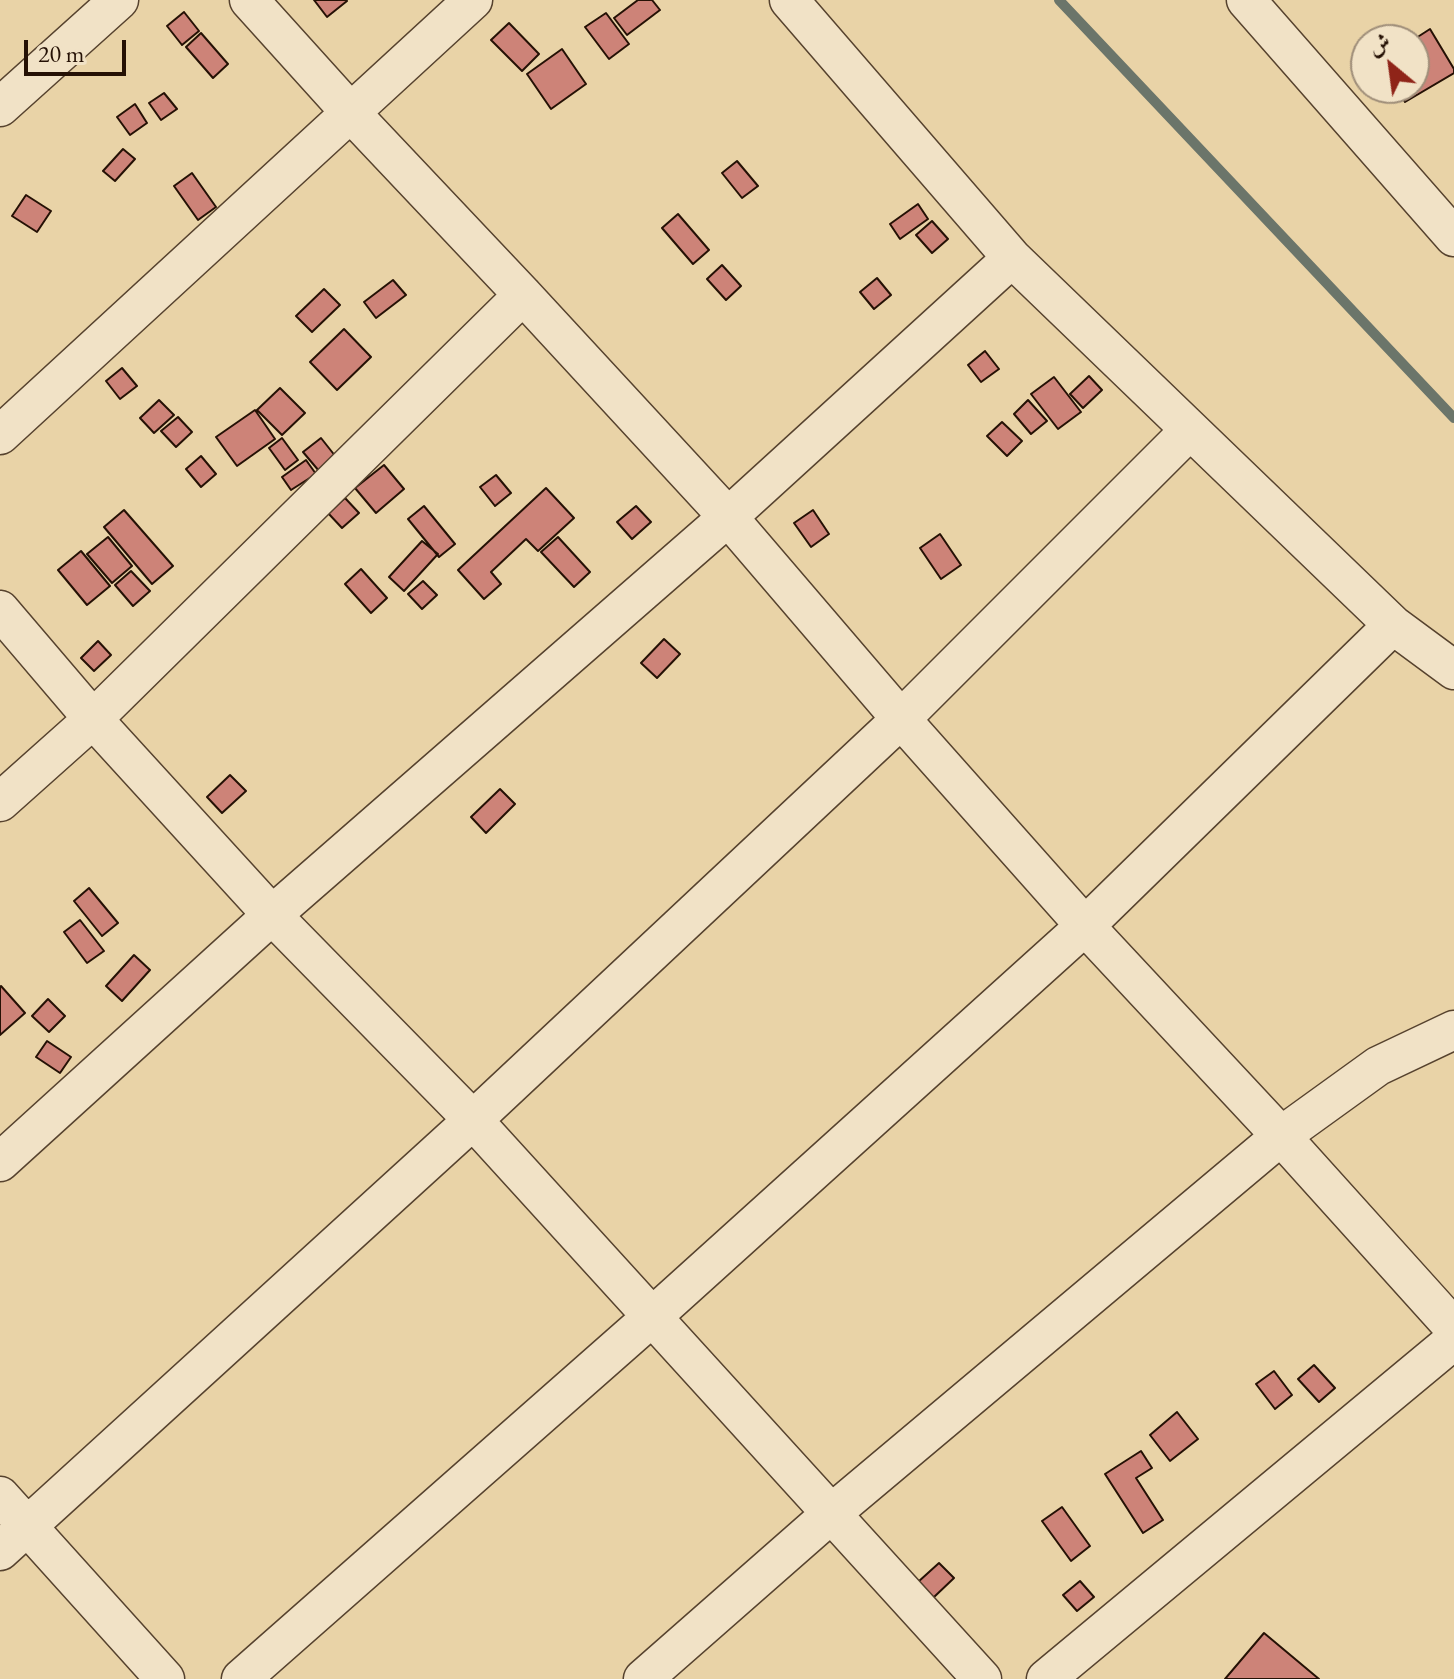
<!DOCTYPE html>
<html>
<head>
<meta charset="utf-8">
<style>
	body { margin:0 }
	#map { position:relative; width:1454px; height:1679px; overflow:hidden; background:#e9d3a7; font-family:"EB Garamond",Amiri,serif }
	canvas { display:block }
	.north { position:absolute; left:1350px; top:24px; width:80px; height:80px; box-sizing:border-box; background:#f1e2c6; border:2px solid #9f8e79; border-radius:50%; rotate:331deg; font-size:22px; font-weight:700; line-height:32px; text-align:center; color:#251105 }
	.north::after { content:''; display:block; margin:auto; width:28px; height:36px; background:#8f2418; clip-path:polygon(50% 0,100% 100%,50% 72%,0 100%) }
	.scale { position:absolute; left:24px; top:40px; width:102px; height:36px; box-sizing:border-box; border:4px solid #251105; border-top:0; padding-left:10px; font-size:24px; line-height:28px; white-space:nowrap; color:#251105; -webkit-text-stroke:6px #f1e2c6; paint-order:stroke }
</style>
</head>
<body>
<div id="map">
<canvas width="1454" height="1679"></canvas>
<div class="north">ش</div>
<div class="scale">20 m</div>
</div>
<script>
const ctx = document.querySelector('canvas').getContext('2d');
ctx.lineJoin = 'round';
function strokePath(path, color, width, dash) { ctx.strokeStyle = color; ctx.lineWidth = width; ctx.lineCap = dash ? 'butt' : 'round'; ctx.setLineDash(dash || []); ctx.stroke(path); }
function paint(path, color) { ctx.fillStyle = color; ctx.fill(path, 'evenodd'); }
const stream = new Path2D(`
	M1059 0 1454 418`);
const building = new Path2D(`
	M314 0H346L347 1 327 17Z
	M638 0H652L660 10 627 35 614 18Z
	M184 12 199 31 182 45 167 26Z
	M606 13 629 44 609 59 585 27Z
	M509 23 539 54 522 71 491 40Z
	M1430 29 1454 69V73L1405 102 1397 88H1414L1413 40Z
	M201 33 228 64 213 78 186 47Z
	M562 49 586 84 551 109 527 74Z
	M164 93 177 109 161 120 149 103Z
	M135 104 147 123 130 135 117 117Z
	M123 149 135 159 115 181 103 171Z
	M737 161 758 186 742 198 722 173Z
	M192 173 216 207 198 220 174 186Z
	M26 195 51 211 37 232 12 216Z
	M918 204 928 219 900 239 890 224Z
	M678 214 709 250 693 264 662 228Z
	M932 221 948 239 932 253 916 235Z
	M722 265 741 286 726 300 707 279Z
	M877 278 891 295 874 309 860 292Z
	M393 280 406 295 376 318 364 302Z
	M324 289 340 305 312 332 296 316Z
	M344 329 371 357 337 390 310 362Z
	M985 351 999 369 981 382 968 365Z
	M122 368 137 386 120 399 106 381Z
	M1089 376 1102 390 1083 408 1070 394Z
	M1054 377 1081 412 1058 429 1031 394Z
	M280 388 305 413 282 435 257 410Z
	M159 400 174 415 154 433 140 418Z
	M1028 400 1047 421 1031 434 1014 414Z
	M255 410 275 439 237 466 216 437Z
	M178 417 192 432 176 447 161 431Z
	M1002 422 1022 441 1007 456 987 436Z
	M282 438 298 460 285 470 269 448Z
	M321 438 336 457 319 471 303 452Z
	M201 456 216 474 201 487 186 469Z
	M306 460 316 474 291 490 282 477Z
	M384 465 404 489 376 513 355 488Z
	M496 475 511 493 495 506 480 487Z
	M546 488 574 518 538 551 526 539 491 572 501 584 484 599 458 570Z
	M345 498 359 513 342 528 328 513Z
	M424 506 455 544 439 557 408 519Z
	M636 506 651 522 632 539 617 522Z
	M124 510 173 566 152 584 104 527Z
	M813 510 829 534 811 547 794 523Z
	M940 534 961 565 941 579 920 548Z
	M108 537 132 566 112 583 87 554Z
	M558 537 590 572 574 587 541 552Z
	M422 541 438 554 404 591 389 577Z
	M81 551 110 586 87 605 58 570Z
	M361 569 387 598 371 613 345 584Z
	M131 571 150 591 133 606 115 585Z
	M423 581 437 595 422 609 408 594Z
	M664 639 680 654 657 678 641 663Z
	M98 641 111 655 94 671 81 658Z
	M230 775 246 791 222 813 207 797Z
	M500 789 515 804 486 833 471 817Z
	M89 888 118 923 102 936 74 901Z
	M80 920 104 951 87 963 64 932Z
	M134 955 150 970 122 1001 106 986Z
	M1 986 25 1013 0 1035V987Z
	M48 999 65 1016 49 1032 32 1016Z
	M47 1041 71 1057 60 1073 36 1057Z
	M1314 1365 1335 1388 1319 1402 1298 1379Z
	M1274 1371 1292 1395 1275 1409 1256 1384Z
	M1177 1412 1198 1439 1170 1461 1150 1435Z
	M1141 1451 1152 1468 1136 1478 1163 1520 1143 1533 1105 1474Z
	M1062 1507 1090 1546 1071 1561 1042 1521Z
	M939 1563 954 1578 933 1598 918 1582Z
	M1080 1581 1094 1597 1077 1611 1063 1595Z
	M1264 1633 1319 1679H1225Z`);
const minor = new Path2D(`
	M249 0 351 113 523 295 728 517 901 719 1085 926 1281 1136 1454 1328
	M789 0 1012 258 1393 625 1454 670
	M1246 0 1454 237
	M0 107 119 0
	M0 435 473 0
	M0 610 93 719 272 915 473 1120 982 1679
	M0 802 93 719 523 295
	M0 1162 272 915 728 517 1012 258
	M0 1496 165 1679
	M0 1551 473 1120 901 719 1190 430
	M241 1679 653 1316 1085 926 1393 625
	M643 1679 832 1513 1281 1136 1378 1066 1454 1030
	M1046 1679 1454 1340`);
strokePath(stream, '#6b756a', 10);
paint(building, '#cd8378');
strokePath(building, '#251105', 2);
strokePath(minor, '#56422e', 41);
strokePath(minor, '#f1e2c6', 38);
</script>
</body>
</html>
